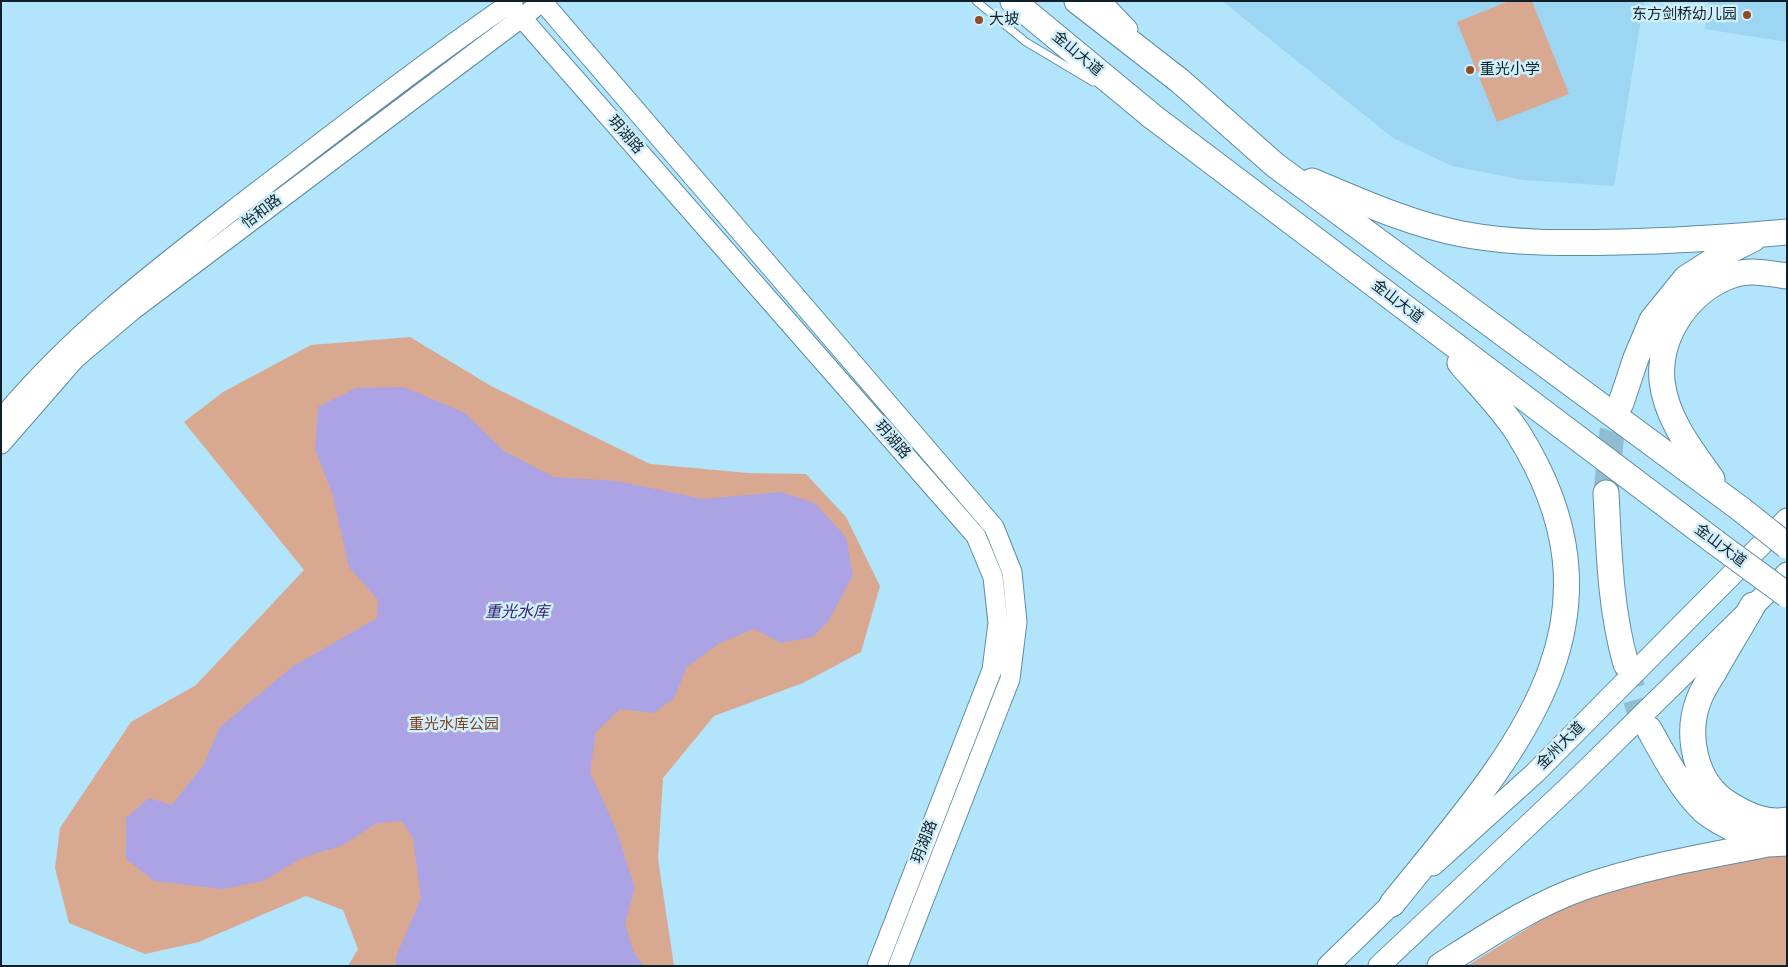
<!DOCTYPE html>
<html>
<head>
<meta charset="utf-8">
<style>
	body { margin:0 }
	#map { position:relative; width:1788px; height:967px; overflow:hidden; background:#b2e4fc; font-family:"Varela Round",sans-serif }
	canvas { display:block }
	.frame { position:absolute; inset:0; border:2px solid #0e212a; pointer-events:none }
</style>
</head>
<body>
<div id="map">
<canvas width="1788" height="967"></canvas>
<div class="frame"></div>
</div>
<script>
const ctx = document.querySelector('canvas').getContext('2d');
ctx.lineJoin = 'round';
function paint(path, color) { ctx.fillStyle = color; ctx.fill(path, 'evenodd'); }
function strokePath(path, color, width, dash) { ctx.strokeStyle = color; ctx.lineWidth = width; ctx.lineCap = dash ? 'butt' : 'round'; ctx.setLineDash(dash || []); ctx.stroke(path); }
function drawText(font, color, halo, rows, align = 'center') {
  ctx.font = font + ' "Varela Round","Noto Sans SC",sans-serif'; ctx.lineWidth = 5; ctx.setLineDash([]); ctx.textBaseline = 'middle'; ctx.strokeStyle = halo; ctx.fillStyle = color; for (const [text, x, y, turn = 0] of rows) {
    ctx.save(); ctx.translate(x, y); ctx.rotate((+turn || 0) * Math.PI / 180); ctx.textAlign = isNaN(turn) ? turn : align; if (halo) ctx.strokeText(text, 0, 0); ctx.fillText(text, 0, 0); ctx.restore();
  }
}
const built = new Path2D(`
	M1222 1H1644L1614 186 1523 180 1452 166 1393 138Z
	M1709 1H1787V42L1705 29Z`);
const green = new Path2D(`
	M1509 1H1532L1569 94 1497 122 1457 22Z
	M410 337 491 386 650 464 748 473 806 474 846 517 880 586 861 652 803 683 714 716 663 778 658 859 674 966H348L358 949 343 910 306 896 199 942 145 954 69 923 55 868 60 828 131 722 196 685 304 570 184 422 223 392 311 345Z
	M1787 853V966H1467L1554 912 1637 878Z`);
const water = new Path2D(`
	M404 387 465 413 504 451 554 477 617 481 703 499 781 492 815 503 846 537 853 575 829 620 813 637 781 643 754 629 720 643 687 667 674 698 654 713 620 709 596 732 590 772 616 829 635 888 625 923 634 953 644 966H396V957L421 898 413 838 402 821 377 823 343 845 302 858 263 881 222 889 154 881 126 859V818L149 798 172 805 204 764 220 727 292 667 377 618 378 600 349 567 333 496 315 449 318 407 356 388Z`);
const highwayTunnel = new Path2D(`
	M1606 493 1612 432 1621 403
	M1626 664 1638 708 1649 729`);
const lane = new Path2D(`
	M976 1 1026 42 1093 82`);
const secondary = new Path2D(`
	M507 1 976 536 993 577 998 623 992 670 877 966
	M542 1 994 527 1012 572 1017 622 1010 679 898 966
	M1101 1 1128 29
	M1 419C74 330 165 263 255 193 340 128 425 62 513 1
	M1 444 75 359 133 310 533 9`);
const primary = new Path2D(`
	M1433 865 1535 773 1787 519
	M1328 966 1403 893
	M1379 966 1573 783 1787 573`);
const highway = new Path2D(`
	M1013 1 1153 117 1715 542
	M1077 1 1180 81 1275 165 1742 510
	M1312 181C1360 201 1410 224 1462 234 1514 244 1567 243 1620 242 1676 241 1731 237 1787 232
	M1621 403 1636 358 1652 320 1686 278 1725 253 1753 239
	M1712 479C1691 450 1666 418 1662 381 1658 336 1688 292 1730 276 1748 269 1768 273 1787 276
	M1606 493C1609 551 1610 608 1626 664
	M1753 605C1740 628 1727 649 1714 672 1709 680 1703 689 1699 699 1685 735 1695 784 1729 804 1747 815 1766 824 1787 820
	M1649 729C1664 756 1681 789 1703 810 1719 824 1749 836 1768 844
	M1392 904C1510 757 1639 626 1518 433 1502 408 1479 385 1460 363
	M1440 966C1487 936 1534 904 1587 886 1646 866 1707 856 1768 844L1787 843`);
const highwayBridge = new Path2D(`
	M1742 510 1787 546
	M1715 542 1787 595`);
const markers = [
	[1747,15,5,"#904b20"],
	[979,20,5,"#904b20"],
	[1470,70,5,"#904b20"]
];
const poiNames = [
	["东方剑桥幼儿园",1737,15,"right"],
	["大坡",989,20],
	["重光小学",1480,70]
];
const streetNames = [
	["金山大道",1077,54,40],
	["玥湖路",625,135,49],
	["怡和路",262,212,-37],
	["金山大道",1397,302,38],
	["玥湖路",892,440,49],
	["金山大道",1720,546,37],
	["金州大道",1561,746,-45],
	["玥湖路",925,842,-69]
];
const parkNames = [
	["重光水库公园",454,725]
];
const waterNames = [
	["重光水库",517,613]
];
paint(built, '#9dd6f2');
paint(green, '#d8a990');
paint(water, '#aba3e3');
strokePath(highwayTunnel, '#91bdd2', 25, [25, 12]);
strokePath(lane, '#5d8ca3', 9);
strokePath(secondary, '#5d8ca3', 21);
strokePath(primary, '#5d8ca3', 23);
strokePath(highway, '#5d8ca3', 27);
strokePath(lane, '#fff', 7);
strokePath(secondary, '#fff', 19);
strokePath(primary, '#fff', 21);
strokePath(highway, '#fff', 25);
strokePath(highwayBridge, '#5d8ca3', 27, []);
strokePath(highwayBridge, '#fff', 25);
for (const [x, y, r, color] of markers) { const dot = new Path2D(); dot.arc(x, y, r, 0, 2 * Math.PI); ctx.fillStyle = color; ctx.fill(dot); strokePath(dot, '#d0eefc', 2); }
drawText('15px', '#0e212a', '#d0eefc', poiNames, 'left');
drawText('15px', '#0e212a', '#d0eefc', streetNames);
drawText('15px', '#7e411c', '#d0eefc', parkNames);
drawText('italic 16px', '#34216b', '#d0eefc', waterNames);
</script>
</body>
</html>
